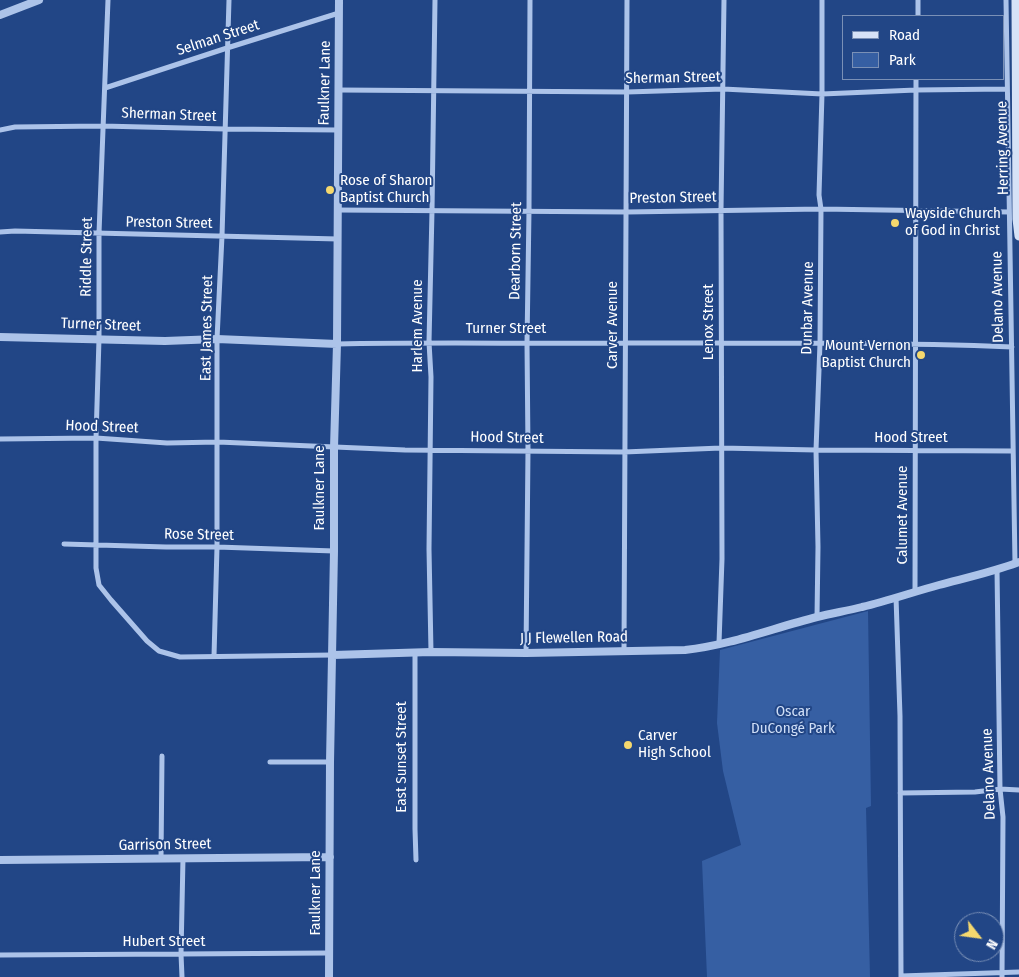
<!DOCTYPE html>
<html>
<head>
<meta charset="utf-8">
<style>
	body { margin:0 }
	#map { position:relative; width:1019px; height:977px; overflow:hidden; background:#224686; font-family:"Fira Sans Condensed",sans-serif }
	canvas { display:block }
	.legend { position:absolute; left:842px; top:15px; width:162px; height:65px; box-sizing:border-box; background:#224686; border:1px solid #7a90b6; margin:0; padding:6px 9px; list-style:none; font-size:15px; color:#fff }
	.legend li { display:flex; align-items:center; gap:10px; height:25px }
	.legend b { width:25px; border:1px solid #7a90b6 }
	.north { position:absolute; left:954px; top:912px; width:50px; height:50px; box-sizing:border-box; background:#224686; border:1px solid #7a90b6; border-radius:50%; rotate:120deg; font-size:14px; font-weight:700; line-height:20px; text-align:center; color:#fff }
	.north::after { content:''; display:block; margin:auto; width:18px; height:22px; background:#f5d86e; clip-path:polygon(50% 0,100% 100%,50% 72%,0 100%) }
</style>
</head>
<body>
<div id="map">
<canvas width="1019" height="977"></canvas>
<ul class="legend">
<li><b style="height:6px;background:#d6e2f7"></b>Road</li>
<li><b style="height:14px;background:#365fa3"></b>Park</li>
</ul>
<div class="north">N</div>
</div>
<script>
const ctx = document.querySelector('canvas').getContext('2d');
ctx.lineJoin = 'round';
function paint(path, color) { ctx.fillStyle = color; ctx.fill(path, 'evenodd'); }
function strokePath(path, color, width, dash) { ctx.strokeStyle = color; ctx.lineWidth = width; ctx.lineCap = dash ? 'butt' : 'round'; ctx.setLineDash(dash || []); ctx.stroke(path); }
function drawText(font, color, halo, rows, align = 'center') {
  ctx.font = font + ' "Fira Sans Condensed",sans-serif'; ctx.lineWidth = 4; ctx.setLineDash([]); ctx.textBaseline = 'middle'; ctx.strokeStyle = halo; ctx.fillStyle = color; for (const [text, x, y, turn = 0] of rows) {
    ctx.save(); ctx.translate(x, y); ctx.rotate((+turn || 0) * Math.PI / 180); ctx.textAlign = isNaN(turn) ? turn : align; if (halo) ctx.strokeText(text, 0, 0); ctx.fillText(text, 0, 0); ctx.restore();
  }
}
const green = new Path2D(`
	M868 611 871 806 866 808 870 977H707L702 861 741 845 723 771 717 723 720 650Z`);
const minor = new Path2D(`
	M108 0 99 233V339L96 438V568L99 585 111 600 147 641 159 651 180 657 333 655
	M1006 0 1015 563
	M918 16V0
	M105 88 227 48 339 13
	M339 90 627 92 723 89 822 94 916 90 1007 89
	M0 130 15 127 102 126 225 129 338 130
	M337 210 627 212 821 209 1009 212
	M0 232 15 231 338 239
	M337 344C433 342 529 344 625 343 754 343 883 342 1012 347
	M0 439 96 438 167 443 218 442 405 450 624 452 721 448 816 450 1013 451
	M64 544 166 547H217L334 551
	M997 569 1000 789 1003 817 1002 977
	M915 591 916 79
	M896 597 900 716 901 977
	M817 617 818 547 816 450 820 343 821 209 819 195 822 94V0
	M719 643 722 559 721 210 724 0
	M624 651 627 0
	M431 652 429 549 431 377 429 342 432 211 435 0
	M415 653V829L416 860
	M526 653 528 450 527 343 529 211 530 0
	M214 656 217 547V339L222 236 229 0
	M270 762H330
	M900 793 975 792 1000 789 1019 790
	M161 859 162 756
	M0 955 181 954 329 953
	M901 976 1019 972
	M182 977 181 954 183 858`);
const tertiary = new Path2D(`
	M0 15 39 0
	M0 337 165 341 217 339 337 344
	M333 655 431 652 526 653 685 650C731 645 773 628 817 617 832 613 847 611 862 607 888 601 913 592 939 585 965 578 993 572 1019 562
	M0 860 330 857
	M329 977 330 762 334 551V448L337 344 339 0`);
const secondary = new Path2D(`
	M1016 0 1017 219 1019 236`);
const markers = [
	[330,190,5,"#f5d86e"],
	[895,223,5,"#f5d86e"],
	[921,355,5,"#f5d86e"],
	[628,745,5,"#f5d86e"]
];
const streetNames = [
	["Selman Street",218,38,-18],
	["Sherman Street",673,78,-1],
	["Faulkner Lane",325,83,-89],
	["Sherman Street",169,115,2],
	["Herring Avenue",1003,148,-91],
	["Preston Street",673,198,-1],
	["Preston Street",169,223,1],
	["Dearborn Street",516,251,-89],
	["Riddle Street",87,257,-89],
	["Delano Avenue",998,297,-91],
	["Dunbar Avenue",808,308,-89],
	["Lenox Street",709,322,-90],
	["Turner Street",101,325,2],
	["Carver Avenue",613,325,-90],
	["Harlem Avenue",418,326,-90],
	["East James Street",207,328,-89],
	["Turner Street",506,329],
	["Hood Street",102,427,2],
	["Hood Street",507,438,1],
	["Hood Street",911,438],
	["Faulkner Lane",320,488,-90],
	["Calumet Avenue",903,515,-90],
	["Rose Street",199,535,1],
	["J J Flewellen Road",574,638,-1],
	["East Sunset Street",402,757,-90],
	["Delano Avenue",989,774,-92],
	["Garrison Street",165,845,-1],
	["Faulkner Lane",316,893,-90],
	["Hubert Street",164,942]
];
const poiNames = [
	["Rose of Sharon",340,181],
	["Baptist Church",340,198],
	["Wayside Church",905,214],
	["of God in Christ",905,231],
	["Mount Vernon",911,346,"right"],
	["Baptist Church",911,363,"right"],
	["Carver",638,736],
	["High School",638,753]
];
const parkNames = [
	["Oscar",793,712],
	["DuCongé Park",793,729]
];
paint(green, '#365fa3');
strokePath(minor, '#acc3e9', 5);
strokePath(tertiary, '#acc3e9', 8);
strokePath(secondary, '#d6e2f7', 9);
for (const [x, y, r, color] of markers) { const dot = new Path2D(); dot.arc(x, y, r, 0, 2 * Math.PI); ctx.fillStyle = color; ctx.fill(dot); strokePath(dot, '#224686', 2); }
drawText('15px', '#fff', '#224686', streetNames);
drawText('15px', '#fff', '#224686', poiNames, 'left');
drawText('15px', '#d0dff7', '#224686', parkNames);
</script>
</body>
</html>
